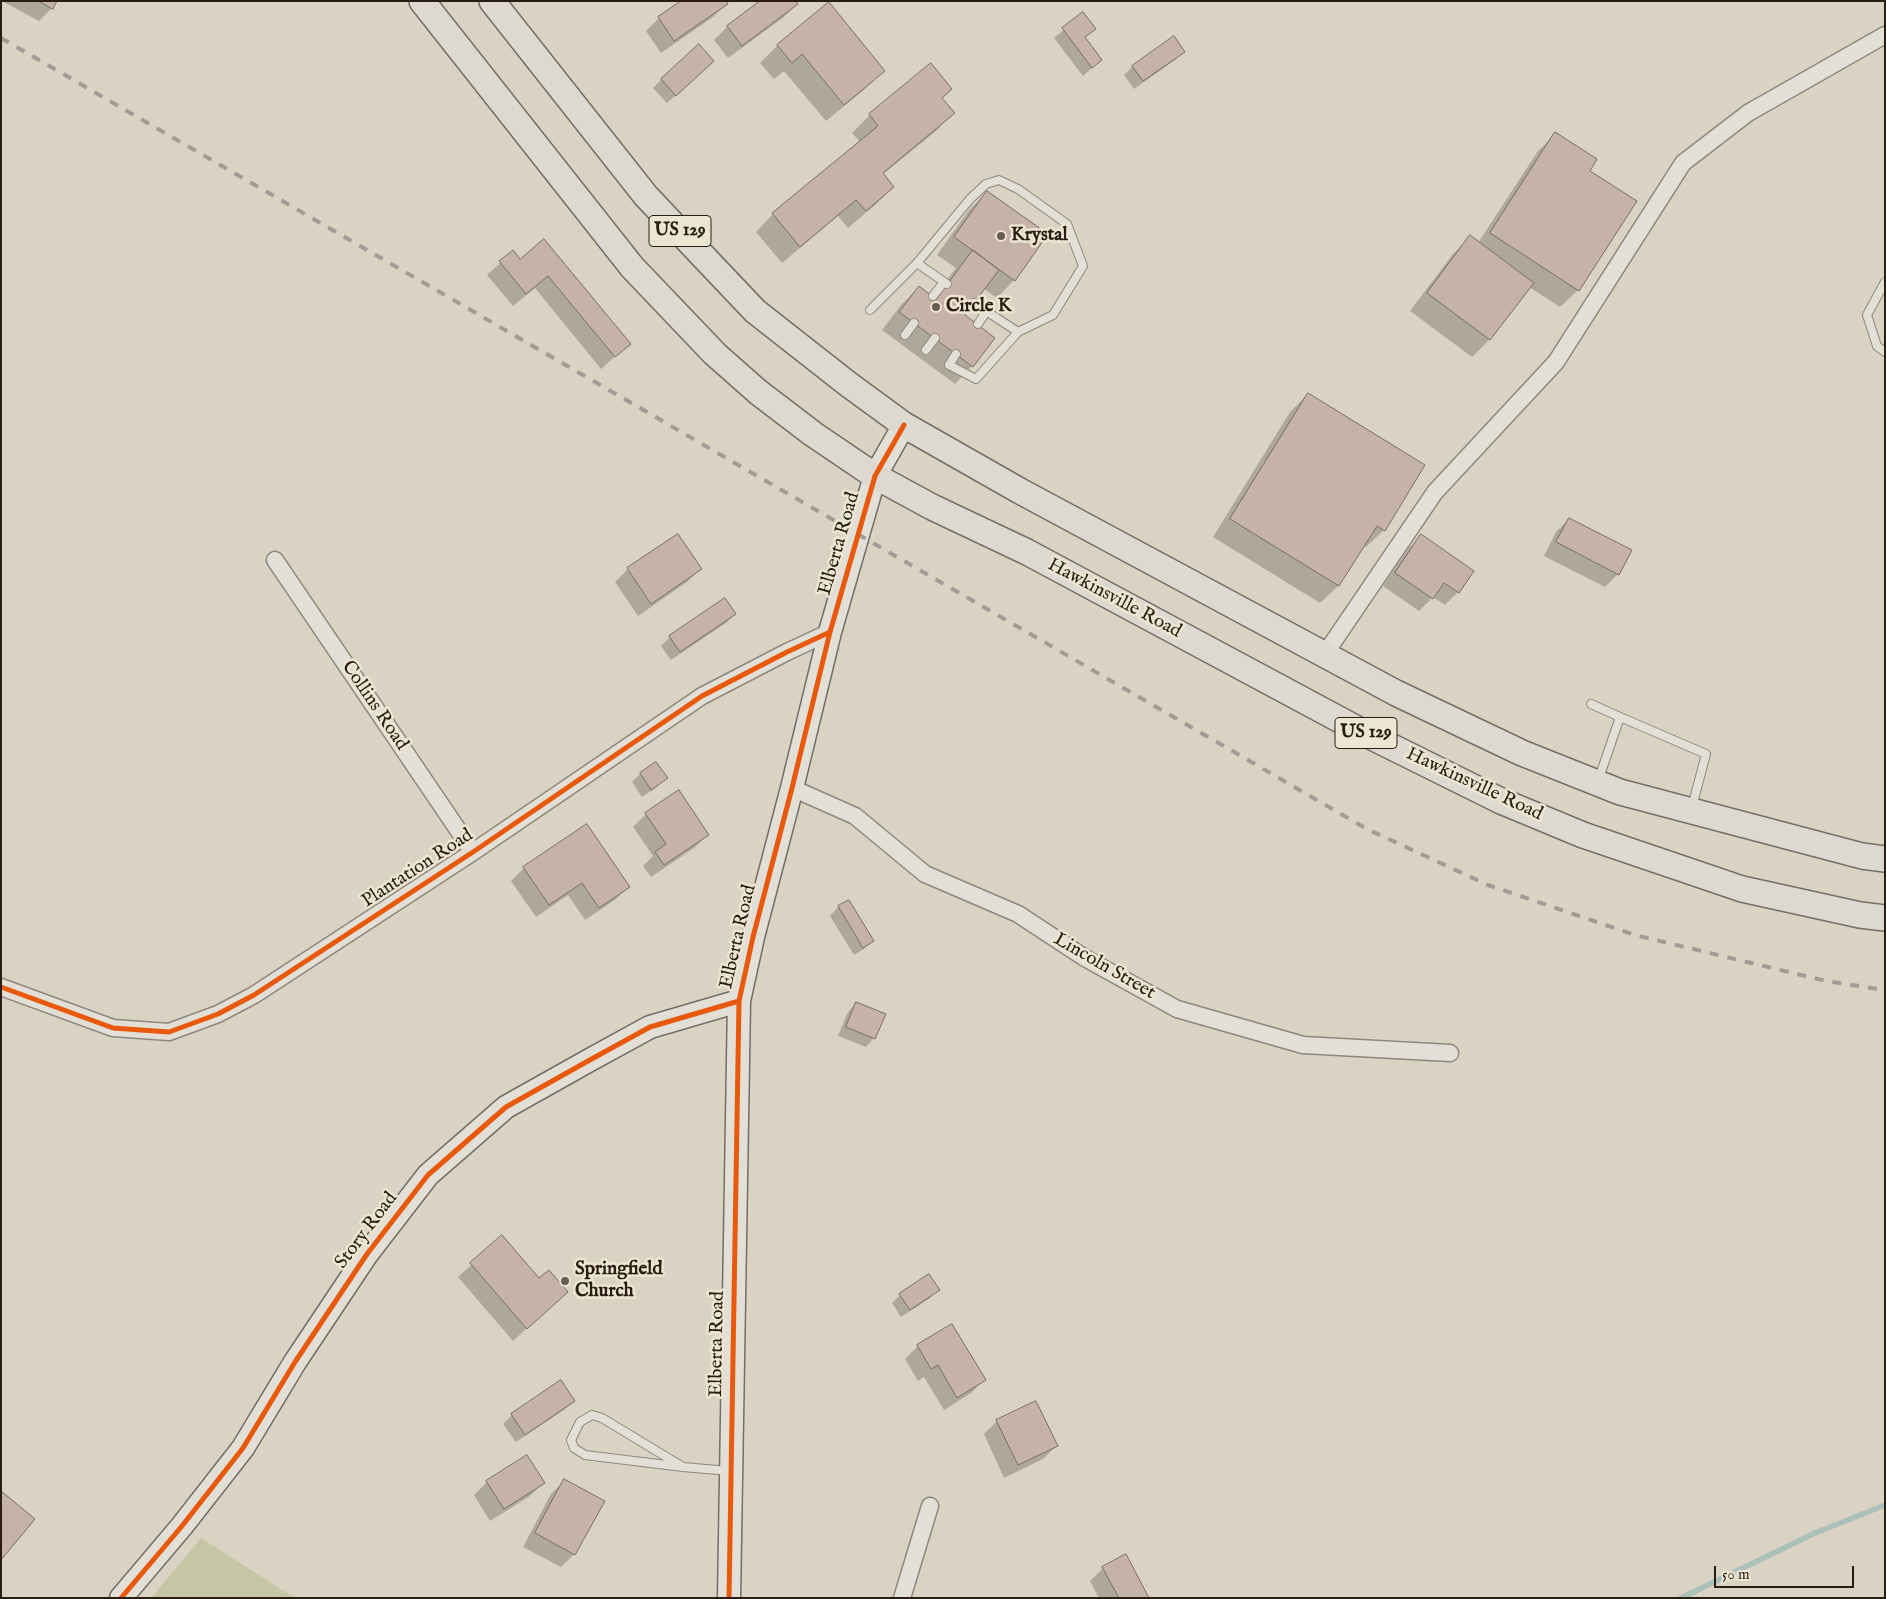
<!DOCTYPE html>
<html>
<head>
<meta charset="utf-8">
<style>
	body { margin:0 }
	#map { position:relative; width:1886px; height:1599px; overflow:hidden; background:#dad2c3; font-family:"IM FELL English",serif }
	canvas { display:block }
	.frame { position:absolute; inset:0; border:2px solid #291d12; pointer-events:none }
	.scale { position:absolute; left:1714px; top:1566px; width:140px; height:22px; box-sizing:border-box; border:2px solid #291d12; border-top:0; padding-left:6px; font-size:15px; line-height:18px; white-space:nowrap; color:#291d12; -webkit-text-stroke:4px #ede4d2; paint-order:stroke }
</style>
</head>
<body>
<div id="map">
<canvas width="1886" height="1599"></canvas>
<div class="frame"></div>
<div class="scale">50 m</div>
</div>
<script>
const ctx = document.querySelector('canvas').getContext('2d');
ctx.lineJoin = 'round';
function paint(path, color) { ctx.fillStyle = color; ctx.fill(path, 'evenodd'); }
function strokePath(path, color, width, dash) { ctx.strokeStyle = color; ctx.lineWidth = width; ctx.lineCap = dash ? 'butt' : 'round'; ctx.setLineDash(dash || []); ctx.stroke(path); }
function drawText(font, color, halo, rows, align = 'center') {
  ctx.font = font + ' "IM FELL English",serif'; ctx.lineWidth = 5; ctx.setLineDash([]); ctx.textBaseline = 'middle'; ctx.strokeStyle = halo; ctx.fillStyle = color; for (const [text, x, y, turn = 0] of rows) {
    ctx.save(); ctx.translate(x, y); ctx.rotate((+turn || 0) * Math.PI / 180); ctx.textAlign = isNaN(turn) ? turn : align; if (halo) ctx.strokeText(text, 0, 0); ctx.fillText(text, 0, 0); ctx.restore();
  }
}
const green = new Path2D(`
	M201 1538 295 1598H151Z`);
const shadow = new Path2D(`
	M2 1H56L52 8 39 21Z
	M762 1 797 4 784 17 728 58 714 40 727 27Z
	M726 4 713 17 661 53 646 31 659 18Z
	M1083 14 1094 29 1084 38 1101 60 1083 76 1054 38Z
	M1174 38 1183 52 1175 60 1134 89 1124 75 1132 67Z
	M778 45 883 71 866 88 826 121 784 71 774 79 760 63Z
	M930 65 941 99 953 113 936 131 882 175 893 187 875 205 848 228 838 216 782 263 756 232 773 214 860 142 852 133 870 115Z
	M704 70 667 103 653 88 662 79Z
	M1556 134 1588 171 1578 290 1560 307 1529 287 1489 340 1472 357 1410 311 1453 254 1471 237 1478 243 1538 151Z
	M987 192 1014 280 997 298 983 288 963 315 972 366 955 384 882 330 901 305 919 287 933 298 956 268 937 255 969 210Z
	M544 240 629 344 601 369 535 288 513 306 487 275 512 252 520 261Z
	M1308 394 1384 530 1366 547 1363 545 1338 586 1320 603 1213 537 1290 412Z
	M1569 519 1618 574 1605 587 1544 556 1556 532Z
	M1421 536 1472 571 1458 592 1445 605 1433 597 1419 611 1383 586 1408 549Z
	M628 569H700L687 582 638 616 615 582Z
	M725 600 735 614 726 623 671 660 661 646 670 637Z
	M656 763 666 778 657 787 642 797 632 782 640 774Z
	M646 814 707 835 694 848 651 877 643 866 653 856 633 827Z
	M524 868 628 887 615 900 585 920 568 895 536 917 511 881Z
	M848 901 872 941 864 949 854 955 830 916 838 907Z
	M856 1003 874 1038 866 1047 838 1036 848 1012Z
	M502 1237 539 1280 566 1292 513 1341 458 1277Z
	M938 1289 930 1298 901 1317 892 1303 900 1295Z
	M918 1346 984 1380 971 1393 944 1410 924 1377 918 1381 905 1359Z
	M561 1382 573 1401 565 1409 516 1442 503 1424 512 1415Z
	M1036 1403 1056 1446 1043 1459 1004 1478 984 1434 997 1421Z
	M527 1457 543 1483 530 1496 490 1521 474 1495 487 1482Z
	M564 1481 574 1554 561 1567 523 1547 551 1494Z
	M1103 1568 1148 1598H1099L1090 1581Z`);
const stream = new Path2D(`
	M1681 1598 1815 1533 1885 1505`);
const building = new Path2D(`
	M39 1H57L53 9Z
	M681 1H726L728 4 674 41 658 17Z
	M760 1H796L798 4 742 46 727 26Z
	M829 2 885 71 844 105 802 54 792 63 777 45Z
	M1083 12 1096 29 1085 37 1102 60 1092 68 1062 28Z
	M1174 36 1185 52 1143 81 1132 66Z
	M699 44 714 61 676 96 661 79Z
	M931 63 952 89 942 98 955 113 883 173 894 187 866 211 856 200 800 247 772 213 878 126 869 114Z
	M1555 132 1597 159 1590 171 1637 201 1579 291 1490 233Z
	M987 191 1048 234 1015 281 954 237Z
	M1470 235 1534 283 1490 340 1427 293Z
	M544 239 631 344 615 357 548 276 526 294 499 261 513 250 520 259Z
	M973 250 999 270 965 315 995 338 973 367 899 312 919 286 936 299Z
	M1308 393 1425 465 1385 531 1377 526 1339 586 1230 519Z
	M1569 518 1632 550 1619 575 1556 542Z
	M678 534 702 569 651 604 627 568Z
	M1421 534 1474 571 1459 593 1444 583 1433 599 1395 573Z
	M725 598 736 614 680 652 669 636Z
	M656 762 668 778 651 790 640 773Z
	M679 790 709 835 664 865 655 852 666 844 645 813Z
	M587 824 630 887 599 908 582 883 549 905 523 867Z
	M849 900 874 941 863 948 838 906Z
	M856 1002 886 1014 875 1039 846 1027Z
	M502 1235 539 1278 549 1270 568 1292 527 1329 470 1263Z
	M929 1274 940 1290 910 1310 899 1294Z
	M952 1324 986 1380 957 1398 938 1365 931 1369 917 1345Z
	M561 1380 575 1401 525 1435 511 1414Z
	M1036 1401 1058 1446 1018 1465 996 1420Z
	M527 1455 545 1483 504 1509 486 1481Z
	M564 1479 605 1501 575 1555 535 1533Z
	M1 1491 35 1519 1 1560Z
	M1126 1554 1149 1598H1119L1102 1567Z`);
const lane = new Path2D(`
	M917 263 947 284
	M1885 282 1867 315 1877 346 1885 352
	M933 296 944 282
	M974 303 1018 332
	M870 310 917 263 970 199 986 184 999 180 1018 189 1067 224 1083 266 1053 315 1018 332 976 379 949 365 956 354
	M978 324 986 312
	M905 335 914 323
	M926 350 935 338
	M1591 704 1620 717
	M1598 781 1620 717 1706 754 1692 807
	M683 1467 602 1418 592 1415 580 1422 571 1440 574 1448 585 1455 683 1467 729 1471`);
const street = new Path2D(`
	M275 560 473 852
	M1325 654 1435 492 1556 362 1683 163 1748 113 1885 35
	M792 788 855 816 925 874 1018 914 1085 958 1177 1009 1303 1045 1450 1053
	M1 987 113 1028 169 1032 218 1014 254 995 473 852 702 696 787 652 830 632
	M902 1598 930 1506`);
const secondary = new Path2D(`
	M121 1598 182 1526 243 1448 295 1362 367 1254 428 1175 506 1107 588 1061 650 1027 739 1001
	M729 1598 739 1001 753 937 792 788 830 632 875 476 904 425`);
const primary = new Path2D(`
	M422 1 632 267 715 354 758 392 813 434 875 476 932 507 1027 552 1372 737 1501 801 1583 835 1742 889 1860 915 1885 918
	M492 1 646 196 755 311 848 384 904 425 1020 491 1396 693 1522 753 1620 792 1862 856 1885 859`);
const rail = new Path2D(`
	M1 38 1367 829 1488 885 1635 935 1826 981 1885 990`);
const cycleway = new Path2D(`
	M1 987 113 1028 169 1032 218 1014 254 995 473 852 702 696 787 652 830 632
	M121 1598 182 1526 243 1448 295 1362 367 1254 428 1175 506 1107 588 1061 650 1027 739 1001
	M729 1598 739 1001 753 937 792 788 830 632 875 476 904 425`);
const markers = [
	[1001,236,5,"#675c50"],
	[936,307,5,"#675c50"],
	[565,1281,5,"#675c50"]
];
const shields = [
	[680,231,62],
	[1366,733,62]
];
const shieldNames = [
	["US 129",680,231],
	["US 129",1366,733]
];
const poiNames = [
	["Krystal",1011,236],
	["Circle K",946,307],
	["Springfield",575,1270],
	["Church",575,1292]
];
const streetNames = [
	["Elberta Road",840,544,-74],
	["Hawkinsville Road",1114,599,28],
	["Collins Road",374,706,56],
	["Hawkinsville Road",1474,785,25],
	["Plantation Road",418,869,-33],
	["Elberta Road",739,937,-77],
	["Lincoln Street",1104,967,30],
	["Story Road",367,1231,-53],
	["Elberta Road",718,1344,-89]
];
paint(green, '#c6c6a6');
paint(shadow, '#0003');
strokePath(stream, '#aac0ba', 5.5);
paint(building, '#c5b3a9');
strokePath(building, '#756e66', 1);
strokePath(lane, '#8e877e', 10);
strokePath(street, '#8e877e', 19);
strokePath(secondary, '#756e66', 25);
strokePath(primary, '#756e66', 28);
strokePath(lane, '#e2dfd7', 8);
strokePath(street, '#e2dfd7', 16);
strokePath(secondary, '#e2dfd7', 22);
strokePath(primary, '#ddd9d1', 25);
strokePath(rail, '#a19c95', 4, [9, 9]);
strokePath(cycleway, '#e8590c', 5);
for (const [x, y, r, color] of markers) { const dot = new Path2D(); dot.arc(x, y, r, 0, 2 * Math.PI); ctx.fillStyle = color; ctx.fill(dot); strokePath(dot, '#ede4d2', 2); }
for (const [x, y, w] of shields) { const box = new Path2D(); box.roundRect(x - w / 2, y - 15.5, w, 31, 4); ctx.fillStyle = '#ede4d2'; ctx.fill(box); strokePath(box, '#291d12', 1); }
drawText('bold 18px', '#291d12', null, shieldNames);
drawText('bold 19px', '#291d12', '#ede4d2', poiNames, 'left');
drawText('19px', '#291d12', '#ede4d2', streetNames);
</script>
</body>
</html>
